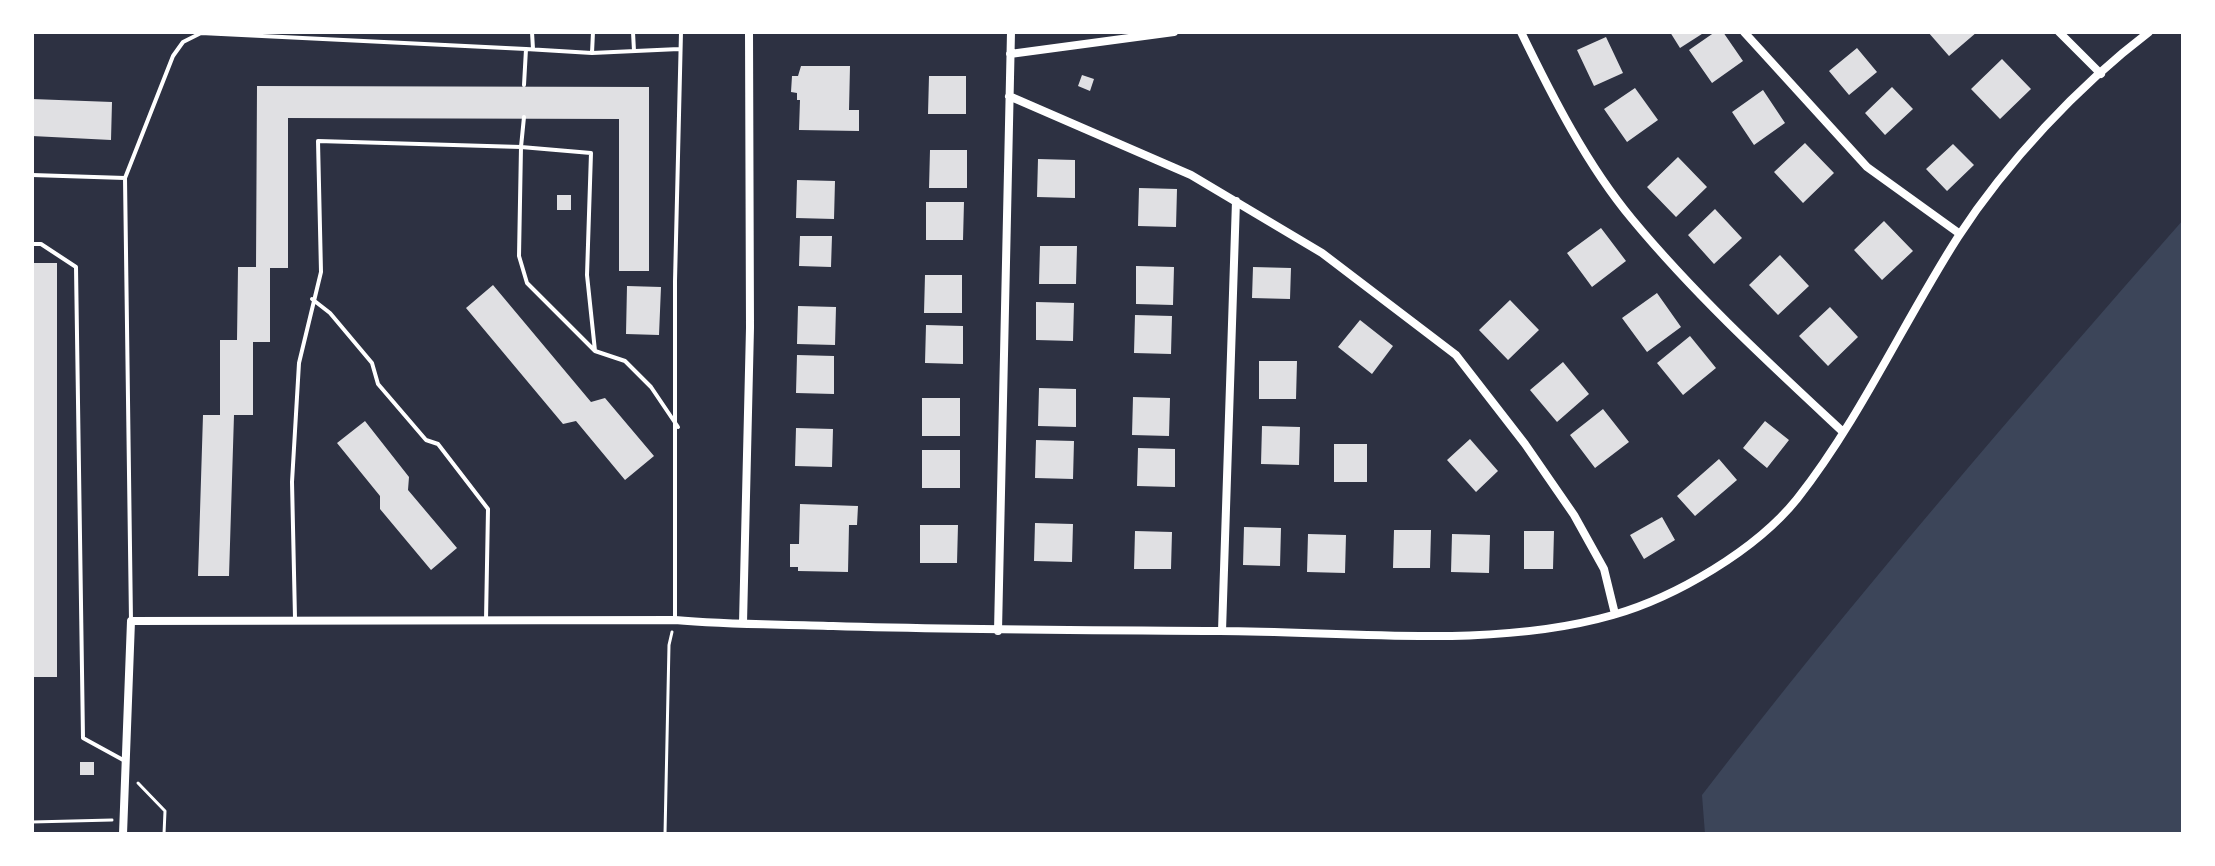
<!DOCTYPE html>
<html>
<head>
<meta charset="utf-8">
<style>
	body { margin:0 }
	#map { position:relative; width:2215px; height:866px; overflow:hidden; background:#2d3142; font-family:"DM Sans",sans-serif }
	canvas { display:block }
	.frame { position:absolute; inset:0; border:34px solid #fff; pointer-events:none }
</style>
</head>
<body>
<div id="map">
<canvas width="2215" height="866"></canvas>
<div class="frame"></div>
</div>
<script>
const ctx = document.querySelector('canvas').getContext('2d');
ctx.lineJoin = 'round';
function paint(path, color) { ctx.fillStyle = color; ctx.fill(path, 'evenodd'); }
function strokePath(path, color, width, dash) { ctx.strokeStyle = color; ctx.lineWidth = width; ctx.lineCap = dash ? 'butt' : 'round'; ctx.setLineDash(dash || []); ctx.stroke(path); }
const green = new Path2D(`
	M2183 220V834H1705L1702 795C1854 597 2018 408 2183 220Z`);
const building = new Path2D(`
	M1670 32H1705L1680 48Z
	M1715 32H1723L1743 61 1712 83 1689 50Z
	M1928 32H1977L1949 56Z
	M1606 37 1623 73 1594 86 1577 50Z
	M1857 48 1877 72 1849 95 1829 71Z
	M2002 59 2031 89 2000 119 1971 89Z
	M801 66H850L849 110H859V131L799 130 800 100H797V93L791 92 792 76H798Z
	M1082 75 1094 79 1090 91 1078 86Z
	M929 76H966V114H928Z
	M257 86 649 87V271H619V119L288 118V268H270V342H253V415H234L229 576H198L203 415H220V340H237L238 267H256Z
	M1892 87 1913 109 1885 135 1865 113Z
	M1635 88 1658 120 1627 142 1604 109Z
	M1763 90 1785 123 1754 145 1732 112Z
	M32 99 112 102 111 140 32 136Z
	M1805 143 1834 173 1803 203 1774 172Z
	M1953 144 1974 165 1947 191 1926 169Z
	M930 150H967V188H929Z
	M1678 157 1707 187 1676 217 1647 187Z
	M1038 159 1075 160V198L1037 197Z
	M797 180 835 181 834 219 796 218Z
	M1139 188 1177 189 1176 227 1138 226Z
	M557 195H571V210H557Z
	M926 202H964L963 240H926Z
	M1715 209 1742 238 1714 264 1688 235Z
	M1884 221 1913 251 1882 280 1854 250Z
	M1601 228 1626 261 1592 287 1567 253Z
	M800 236H832L831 267 799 266Z
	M1040 246H1077L1076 284H1039Z
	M1780 255 1809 286 1778 315 1749 285Z
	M32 263H57V677H32Z
	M1136 266 1174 267 1173 305 1136 304Z
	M1253 267 1291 268 1290 299 1252 298Z
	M925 275H962V313H924Z
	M493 285 591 402 605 398 654 456 625 480 576 421 563 424 466 308Z
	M627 286 661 287 659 335 626 334Z
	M1657 293 1681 327 1647 352 1622 318Z
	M1510 300 1539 330 1508 360 1479 330Z
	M1036 302 1074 303 1073 341 1036 340Z
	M798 306 836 307 835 345 797 344Z
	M1830 307 1858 337 1828 366 1799 336Z
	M1135 315 1172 316 1171 354 1134 353Z
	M1360 320 1393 346 1372 374 1338 347Z
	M926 325 963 326V364L925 363Z
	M1690 336 1716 368 1683 395 1657 363Z
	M797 355 834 356V394L796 393Z
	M1259 361H1297L1296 399H1259Z
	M1563 362 1589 394 1557 422 1530 390Z
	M1039 388 1076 389V427L1038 426Z
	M1133 397 1170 398 1169 436 1132 435Z
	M922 398H960V436H922Z
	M1603 409 1629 442 1595 468 1570 435Z
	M365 421 409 477 408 490 457 548 431 570 380 509V496L337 443Z
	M1765 421 1789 440 1767 468 1743 448Z
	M1262 426 1300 427 1299 465 1261 464Z
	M796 428 833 429 832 467 795 466Z
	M1470 439 1498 471 1476 492 1447 460Z
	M1036 440 1074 441 1073 479 1035 478Z
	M1334 444H1367V482H1334Z
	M1138 448 1175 449V487L1137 486Z
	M922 450H960V488H922Z
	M1719 459 1737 480 1695 516 1677 496Z
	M800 504 858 506 857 525H849L848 572 798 571V567H790V544H799Z
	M1662 517 1675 540 1644 559 1630 535Z
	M1035 523 1073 524 1072 562 1034 561Z
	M920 525H958L957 563H920Z
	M1244 527 1281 528 1280 566 1243 565Z
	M1394 530H1431L1430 568H1393Z
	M1135 531 1172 532 1171 569H1134Z
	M1524 531H1554L1553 569H1524Z
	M1308 534 1346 535 1345 573 1307 572Z
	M1452 534 1490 535 1489 573 1451 572Z
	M80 762H94V775H80Z`);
const path = new Path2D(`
	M138 783 165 811 164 834
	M32 822 112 820
	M665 834 669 645 672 632`);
const service = new Path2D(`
	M532 32 533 49
	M633 32 634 51
	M592 53 593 32
	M524 85 526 49 592 53 679 49
	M32 175 125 178
	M32 244H41L76 267 83 738 125 761
	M312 299 330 313 372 363 378 384 426 440 438 444 488 509 486 620
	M595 351 587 275 591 153 521 147 519 256 527 283 595 351 625 361 651 387 678 427
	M295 618 292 482 299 363 321 272 318 141 521 147 524 117
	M675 620V281L681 32
	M131 621 125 178 173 56 183 42 201 33 526 49`);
const minor = new Path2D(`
	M1521 32C1552 96 1587 165 1632 219 1696 296 1769 363 1842 431
	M1744 32 1867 167 1960 234
	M2059 32 2101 74
	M1010 54 1174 32
	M1009 96 1191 175 1322 253 1456 355 1525 444 1574 515 1604 569 1615 614
	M743 623 750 328 749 32
	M998 631 1011 32
	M1222 631 1236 201
	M123 834 131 621 675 620C728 625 780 624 833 626 962 630 1091 630 1220 631 1346 631 1491 650 1613 615 1676 597 1756 550 1797 499 1860 419 1903 323 1958 237 2006 163 2078 86 2149 32`);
paint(green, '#3c4559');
paint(building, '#e0e0e3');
strokePath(path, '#fff', 3);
strokePath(service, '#fff', 4);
strokePath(minor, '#fff', 8);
</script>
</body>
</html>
